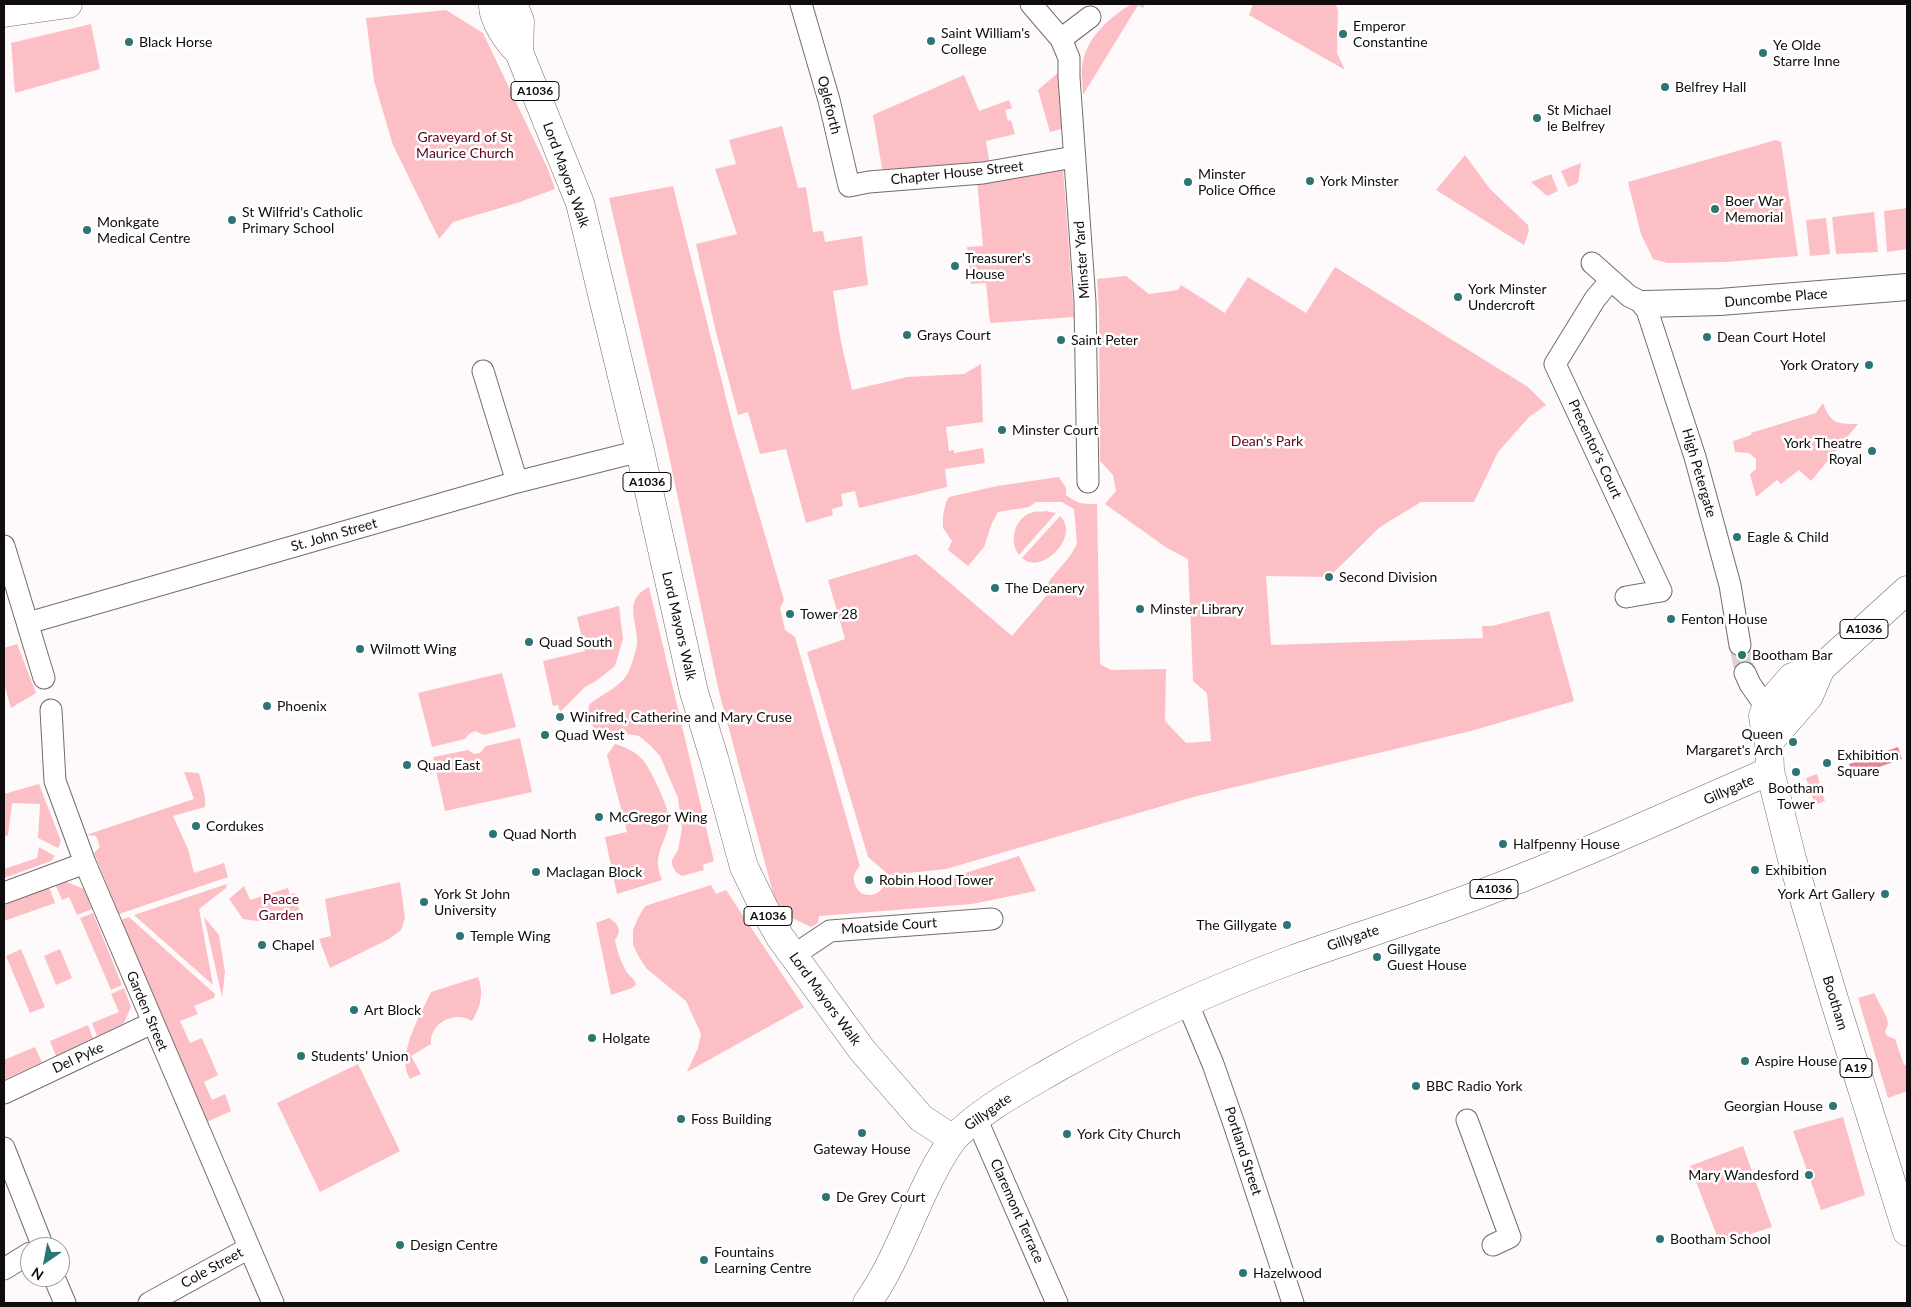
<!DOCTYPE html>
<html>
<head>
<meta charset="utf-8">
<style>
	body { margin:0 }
	#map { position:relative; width:1911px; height:1307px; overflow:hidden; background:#fef9fa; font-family:Lato,sans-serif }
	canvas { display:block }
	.frame { position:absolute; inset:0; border:5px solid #100c0d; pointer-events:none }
	.north { position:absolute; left:20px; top:1237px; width:50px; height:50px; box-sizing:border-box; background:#fff; border:1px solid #9f9e9e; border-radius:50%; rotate:213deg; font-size:14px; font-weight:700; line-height:20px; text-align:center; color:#100c0d }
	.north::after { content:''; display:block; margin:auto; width:18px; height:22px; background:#2c7572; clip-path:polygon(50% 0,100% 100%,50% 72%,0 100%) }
</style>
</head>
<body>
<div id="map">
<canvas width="1911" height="1307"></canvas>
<div class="frame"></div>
<div class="north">N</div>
</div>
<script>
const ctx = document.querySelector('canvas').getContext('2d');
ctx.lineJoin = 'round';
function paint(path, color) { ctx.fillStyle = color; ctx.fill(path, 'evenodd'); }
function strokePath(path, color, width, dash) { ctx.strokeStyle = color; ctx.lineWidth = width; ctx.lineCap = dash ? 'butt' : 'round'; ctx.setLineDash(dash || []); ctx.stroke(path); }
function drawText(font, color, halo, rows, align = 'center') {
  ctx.font = font + ' Lato,sans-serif'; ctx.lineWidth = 5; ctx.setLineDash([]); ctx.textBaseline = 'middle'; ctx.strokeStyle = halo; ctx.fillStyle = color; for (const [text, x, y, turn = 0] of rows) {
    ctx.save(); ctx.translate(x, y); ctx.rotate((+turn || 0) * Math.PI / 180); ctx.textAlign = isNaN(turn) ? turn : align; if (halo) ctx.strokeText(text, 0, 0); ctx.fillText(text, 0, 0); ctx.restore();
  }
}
const green = new Path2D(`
	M1132 4H1145L1143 8 1138 5 1083 95C1083 86 1081 76 1082 67 1085 39 1109 17 1132 4Z
	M1253 4H1336L1338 11 1337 53 1345 70 1249 15Z
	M446 10 483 33 548 169 555 189 517 203 453 222 439 239 393 145 374 81 366 18Z
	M91 24 100 69 15 93 11 43Z
	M1060 71 1065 128 1050 132 1038 90Z
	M964 75 979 111 1009 100 1012 108 1005 110 1008 121 1011 120 1015 134 986 141 990 166 883 174 873 115Z
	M782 126 798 188 806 187 813 232 823 231 825 242 862 236 868 285 833 291 841 342 852 390 907 377 964 374 981 364 983 422 946 427 949 451 954 450V453L983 448 985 463 945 469 947 487 859 508 855 491 841 494 843 506 832 509 833 515 806 523 786 449 760 454 748 412 738 415 715 328 696 244 737 234 715 169 736 164 729 140Z
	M1776 140 1781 142 1798 256 1726 262 1668 263 1653 259 1641 234 1628 182Z
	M1465 155 1490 189 1528 225 1529 231 1524 245 1436 190Z
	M1581 163 1578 183 1568 187 1561 171Z
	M1063 168 1074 317 990 323 986 283 971 284 967 247 983 246 977 180Z
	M1551 174 1558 191 1547 196 1531 182Z
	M673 186 733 426 784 600 780 608 785 630 795 637 860 866C851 875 852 884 861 893 870 897 878 895 884 886L946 879 1019 856 1036 891 972 904 819 916 818 923 811 927 790 917 776 904 719 692 666 442 609 198Z
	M1907 208V249L1887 252 1884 211Z
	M1874 212 1878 252 1836 254 1832 217Z
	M1826 218 1830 254 1810 256 1806 220Z
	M1335 267 1528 387 1546 405 1529 417 1498 452 1474 502H1421L1380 527 1329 577 1266 576 1271 645 1483 638 1482 626H1492L1549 611 1574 701 1471 731 1197 796 946 869 889 875 868 857 807 652 845 639 828 580 916 554 1012 636 1047 595 1049 581 1070 556 1077 544 1074 509 1062 502H1036L1029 507 998 512 992 523 984 547 968 566 948 550 952 541 943 528V515L946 502 949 497 997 486 1059 477 1066 488V495C1078 504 1082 504 1097 504L1100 664 1111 670 1166 669 1165 721 1186 743 1211 741 1207 693 1193 681 1188 559 1167 548 1105 504 1116 491 1113 475 1100 461 1099 311 1097 279 1126 276 1149 294 1178 290 1181 285 1225 313 1248 277 1306 313Z
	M1823 403C1831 424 1837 424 1858 424L1811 481 1799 470 1781 484 1777 480 1756 497 1750 474 1756 469V459L1749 453 1735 452 1733 441 1751 435V433L1816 413Z
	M1046 511 1056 513 1019 555C1008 541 1015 517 1033 512 1037 511 1042 512 1046 511Z
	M1060 516C1081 536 1042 576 1022 558Z
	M649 587 714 861 703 865 704 870 682 876 676 872 672 865V860L678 850 682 828 678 798 660 756 651 746 639 736 595 729 587 719 589 705C602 693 621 688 629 671 632 663 635 654 637 645 639 623 621 601 649 587Z
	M619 606 623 639 615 666 596 681 585 687 560 712 558 705 553 706 543 661 585 651 577 617Z
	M17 644 36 693 11 708 4 684V648Z
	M502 673 516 727 484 735 475 731 469 734 465 739 432 747 418 693Z
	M520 738 532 792 445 811 433 757 468 750 474 754 480 753 486 746Z
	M615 744C626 747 634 751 642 759 650 767 669 808 669 819 669 836 657 848 658 865 658 869 660 875 662 880L617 894 605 837 627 832 607 755Z
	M184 772 199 773 205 797V807L173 816 188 849 194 873 224 863 228 877 119 914 94 853 100 847 96 836 86 835 194 799Z
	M1817 774 1825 801 1815 805 1806 778Z
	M39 784 61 841 58 848 38 838 40 804 12 803 8 835 4 837V794Z
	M39 847 55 856 51 861 4 878V869L37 858Z
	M64 881 84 889 92 909 77 915 69 897 62 900 55 884Z
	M400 882 405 918 401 930 389 939 330 968 319 939 331 936 325 899Z
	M227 884 226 888 199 909 213 985 134 915Z
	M711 885 716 894 726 890 804 1007 687 1072 698 1048 701 1034 686 1001 647 969 639 957 633 945V930L638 918 645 906Z
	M244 886 250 900 288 888 290 895 295 893 301 919 271 923 243 919 229 899Z
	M49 887 55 903 4 921V903Z
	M93 913 122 985 111 990 80 918Z
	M129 917 215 994 214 998 194 1006 198 1014 180 1021 190 1043 202 1038 218 1075 204 1082 212 1100 225 1094 231 1111 207 1122 157 1009 121 920Z
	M204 917 219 935 225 972 222 997Z
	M609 918C619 924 622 931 615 940 617 951 621 962 626 971 629 976 634 978 636 984L632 988 611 995 596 923Z
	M21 949 45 1007 30 1013 6 956Z
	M60 949 72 978 56 985 44 956Z
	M478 977C484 992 481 1007 472 1021 455 1010 429 1023 431 1044L411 1056 421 1074 410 1079C395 1056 421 1014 431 992Z
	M124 988 131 1007 124 1023 97 1036 92 1023 119 1012 111 994Z
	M1874 993 1887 1018 1888 1024 1885 1032 1887 1036 1895 1039 1904 1065 1907 1064V1091L1888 1098 1858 998Z
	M88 1025 93 1038 56 1056 50 1041Z
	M35 1047 42 1062 6 1079 4 1078V1060Z
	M358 1064 400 1151 320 1192 277 1103Z
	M1843 1117 1865 1195 1821 1210 1793 1131Z
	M1743 1146 1772 1227 1720 1244 1690 1166Z`);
const water = new Path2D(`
	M1898 747 1902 759 1853 776 1849 764Z`);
const minorTunnel = new Path2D(`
	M1740 645 1745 673`);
const minor = new Path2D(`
	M801 4 829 100 849 186 869 182 983 173 1074 157
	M1031 4 1061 39 1069 58V77L1085 302 1088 482
	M1061 39 1090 17
	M1592 263 1629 296 1645 304 1695 457 1730 585 1740 645
	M1610 281 1595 299 1555 364 1661 591 1626 597
	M483 371 517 482
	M4 546 44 678
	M28 623 517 482 640 451
	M1745 673 1750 684 1766 707
	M51 710 55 781 85 863 273 1303
	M4 893 85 863
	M794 955 830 931 992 919
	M1187 1002 1213 1064 1234 1124 1293 1303
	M4 1093 152 1023
	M976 1118 1057 1303
	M1467 1120 1510 1237 1493 1245
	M4 1148 43 1247
	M4 1269 30 1253
	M54 1277 65 1303
	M149 1303 249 1248`);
const tertiary = new Path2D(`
	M1645 304 1720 302 1907 287`);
const secondary = new Path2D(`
	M867 1303C903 1253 917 1190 953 1139`);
const primary = new Path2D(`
	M493 4C492 19 508 42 519 52
	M513 4 520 21 519 52 580 203 640 451 694 692 715 761 744 867 768 916 780 937 862 1050 921 1118 953 1139C982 1109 1021 1089 1057 1068 1132 1026 1210 990 1291 960 1352 938 1414 919 1475 896 1575 859 1672 813 1770 771
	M4 13 68 4
	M1907 590 1821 668 1792 677 1766 707 1763 716 1765 729 1769 742 1770 771 1792 859 1834 999 1907 1232
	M1769 742 1809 696 1821 668`);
const markers = [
	[1343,34,5,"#2c7572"],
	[931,41,5,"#2c7572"],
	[129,42,5,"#2c7572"],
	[1763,53,5,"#2c7572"],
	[1665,87,5,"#2c7572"],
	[1537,118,5,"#2c7572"],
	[1310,181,5,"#2c7572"],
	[1188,182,5,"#2c7572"],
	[1715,209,5,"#2c7572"],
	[232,220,5,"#2c7572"],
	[87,230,5,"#2c7572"],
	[955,266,5,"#2c7572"],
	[1458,297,5,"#2c7572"],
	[907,335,5,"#2c7572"],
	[1707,337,5,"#2c7572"],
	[1061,340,5,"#2c7572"],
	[1869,365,5,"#2c7572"],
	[1002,430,5,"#2c7572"],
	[1872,451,5,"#2c7572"],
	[1737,537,5,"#2c7572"],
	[1329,577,5,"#2c7572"],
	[995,588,5,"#2c7572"],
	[1140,609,5,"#2c7572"],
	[790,614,5,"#2c7572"],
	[1671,619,5,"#2c7572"],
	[529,642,5,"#2c7572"],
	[360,649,5,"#2c7572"],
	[1742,655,5,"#2c7572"],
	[267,706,5,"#2c7572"],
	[560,717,5,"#2c7572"],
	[545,735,5,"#2c7572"],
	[1793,742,5,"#2c7572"],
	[1827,763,5,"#2c7572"],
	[407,765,5,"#2c7572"],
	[1796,772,5,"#2c7572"],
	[599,817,5,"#2c7572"],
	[196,826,5,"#2c7572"],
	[493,834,5,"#2c7572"],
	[1503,844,5,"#2c7572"],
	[1755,870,5,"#2c7572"],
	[536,872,5,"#2c7572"],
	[869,880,5,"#2c7572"],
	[1885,894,5,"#2c7572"],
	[424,902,5,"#2c7572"],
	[1287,925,5,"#2c7572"],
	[460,936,5,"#2c7572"],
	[262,945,5,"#2c7572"],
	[1377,957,5,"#2c7572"],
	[354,1010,5,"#2c7572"],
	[592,1038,5,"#2c7572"],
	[301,1056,5,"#2c7572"],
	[1745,1061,5,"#2c7572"],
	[1416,1086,5,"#2c7572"],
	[1833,1106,5,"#2c7572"],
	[681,1119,5,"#2c7572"],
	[862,1133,5,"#2c7572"],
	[1067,1134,5,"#2c7572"],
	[1809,1175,5,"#2c7572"],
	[826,1197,5,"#2c7572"],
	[1660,1239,5,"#2c7572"],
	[400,1245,5,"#2c7572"],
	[704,1260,5,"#2c7572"],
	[1243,1273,5,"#2c7572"]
];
const shields = [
	[535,91,48],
	[647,482,48],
	[1864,629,48],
	[1494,889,48],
	[768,916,48],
	[1856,1068,32]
];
const shieldNames = [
	["A1036",535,91],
	["A1036",647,482],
	["A1036",1864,629],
	["A1036",1494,889],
	["A1036",768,916],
	["A19",1856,1068]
];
const poiNames = [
	["Emperor",1353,26],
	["Constantine",1353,42],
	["Saint William's",941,33],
	["College",941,49],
	["Black Horse",139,42],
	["Ye Olde",1773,45],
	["Starre Inne",1773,61],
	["Belfrey Hall",1675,87],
	["St Michael",1547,110],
	["le Belfrey",1547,126],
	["Minster",1198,174],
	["Police Office",1198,190],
	["York Minster",1320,181],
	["Boer War",1725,201],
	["Memorial",1725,217],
	["St Wilfrid's Catholic",242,212],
	["Primary School",242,228],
	["Monkgate",97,222],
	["Medical Centre",97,238],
	["Treasurer's",965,258],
	["House",965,274],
	["York Minster",1468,289],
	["Undercroft",1468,305],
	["Grays Court",917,335],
	["Dean Court Hotel",1717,337],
	["Saint Peter",1071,340],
	["York Oratory",1859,365,"right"],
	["Minster Court",1012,430],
	["York Theatre",1862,443,"right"],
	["Royal",1862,459,"right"],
	["Eagle & Child",1747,537],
	["Second Division",1339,577],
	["The Deanery",1005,588],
	["Minster Library",1150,609],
	["Tower 28",800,614],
	["Fenton House",1681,619],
	["Quad South",539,642],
	["Wilmott Wing",370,649],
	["Bootham Bar",1752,655],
	["Phoenix",277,706],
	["Winifred, Catherine and Mary Cruse",570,717],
	["Queen",1783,734,"right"],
	["Margaret's Arch",1783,750,"right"],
	["Quad West",555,735],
	["Exhibition",1837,755],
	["Square",1837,771],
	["Quad East",417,765],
	["Bootham",1796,788,"center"],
	["Tower",1796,804,"center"],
	["McGregor Wing",609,817],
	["Cordukes",206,826],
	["Quad North",503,834],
	["Halfpenny House",1513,844],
	["Exhibition",1765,870],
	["Maclagan Block",546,872],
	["Robin Hood Tower",879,880],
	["York St John",434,894],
	["University",434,910],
	["York Art Gallery",1875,894,"right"],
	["The Gillygate",1277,925,"right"],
	["Temple Wing",470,936],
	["Chapel",272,945],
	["Gillygate",1387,949],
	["Guest House",1387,965],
	["Art Block",364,1010],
	["Holgate",602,1038],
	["Students' Union",311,1056],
	["Aspire House",1755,1061],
	["BBC Radio York",1426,1086],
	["Georgian House",1823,1106,"right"],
	["Foss Building",691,1119],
	["York City Church",1077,1134],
	["Gateway House",862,1149,"center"],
	["Mary Wandesford",1799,1175,"right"],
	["De Grey Court",836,1197],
	["Bootham School",1670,1239],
	["Design Centre",410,1245],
	["Fountains",714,1252],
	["Learning Centre",714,1268],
	["Hazelwood",1253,1273]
];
const streetNames = [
	["Ogleforth",829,105,76],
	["Chapter House Street",957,173,-6],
	["Lord Mayors Walk",566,175,70],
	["Minster Yard",1082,260,-94],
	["Duncombe Place",1776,298,-5],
	["Precentor's Court",1595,449,65],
	["High Petergate",1699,473,74],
	["St. John Street",334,535,-16],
	["Lord Mayors Walk",679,626,77],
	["Gillygate",1729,790,-24],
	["Moatside Court",889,926,-4],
	["Gillygate",1353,938,-19],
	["Lord Mayors Walk",825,999,54],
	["Bootham",1835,1003,73],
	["Garden Street",147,1011,67],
	["Del Pyke",78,1058,-25],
	["Gillygate",988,1112,-35],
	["Portland Street",1243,1151,72],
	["Claremont Terrace",1017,1211,66],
	["Cole Street",212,1268,-29]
];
const parkNames = [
	["Graveyard of St",465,137],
	["Maurice Church",465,153],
	["Dean's Park",1267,441],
	["Peace",281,899],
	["Garden",281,915]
];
paint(green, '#fdbfc6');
paint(water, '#e68492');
strokePath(minorTunnel, '#dad5d6', 21, [21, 11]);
strokePath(minor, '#756b6c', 23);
strokePath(tertiary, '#756b6c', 28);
strokePath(secondary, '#756b6c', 29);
strokePath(primary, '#756b6c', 29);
strokePath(minor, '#fff', 21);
strokePath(tertiary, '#fff', 26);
strokePath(secondary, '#fff', 28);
strokePath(primary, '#fff', 28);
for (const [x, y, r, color] of markers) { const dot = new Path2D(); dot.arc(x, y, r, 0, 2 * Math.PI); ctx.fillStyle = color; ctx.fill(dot); strokePath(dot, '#fff', 2); }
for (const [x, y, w] of shields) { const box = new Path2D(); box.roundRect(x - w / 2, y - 9.5, w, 19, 4); ctx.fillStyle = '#fff'; ctx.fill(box); strokePath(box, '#100c0d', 1); }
drawText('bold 12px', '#100c0d', null, shieldNames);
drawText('14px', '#100c0d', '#fff', poiNames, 'left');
drawText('14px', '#100c0d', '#fff', streetNames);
drawText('14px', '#5d0220', '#fff', parkNames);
</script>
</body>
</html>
